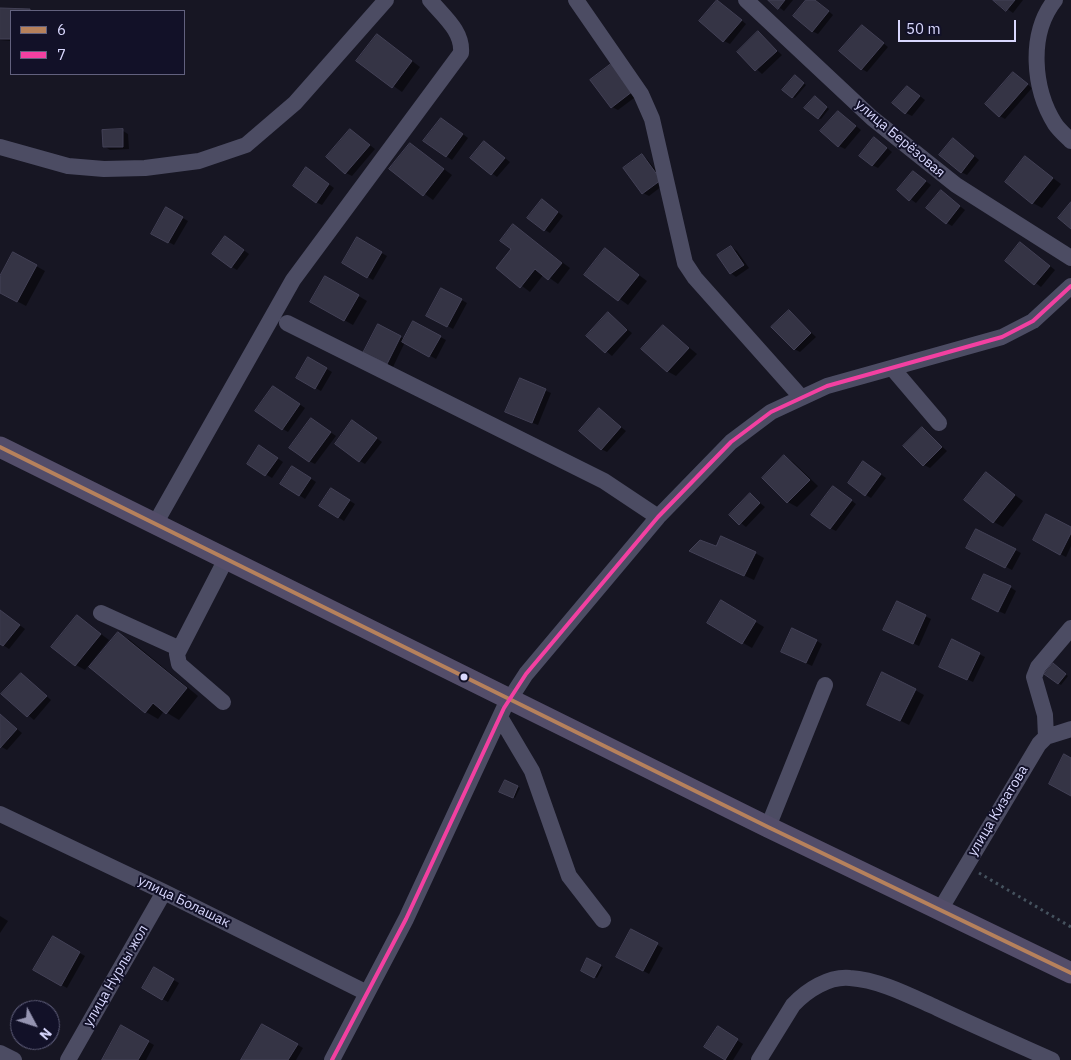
<!DOCTYPE html>
<html>
<head>
<meta charset="utf-8">
<style>
	body { margin:0 }
	#map { position:relative; width:1071px; height:1060px; overflow:hidden; background:#171623; font-family:"IBM Plex Sans",sans-serif }
	canvas { display:block }
	.legend { position:absolute; left:10px; top:10px; width:175px; height:65px; box-sizing:border-box; background:#121128; border:1px solid #62617e; margin:0; padding:6px 9px; list-style:none; font-size:15px; color:#d9d8fe }
	.legend li { display:flex; align-items:center; gap:10px; height:25px }
	.legend b { width:25px; border:1px solid #62617e }
	.north { position:absolute; left:10px; top:1000px; width:50px; height:50px; box-sizing:border-box; background:#121128; border:1px solid #62617e; border-radius:50%; rotate:130deg; font-size:14px; font-weight:700; line-height:20px; text-align:center; color:#d9d8fe }
	.north::after { content:''; display:block; margin:auto; width:18px; height:22px; background:#9594b1; clip-path:polygon(50% 0,100% 100%,50% 72%,0 100%) }
	.scale { position:absolute; left:898px; top:20px; width:118px; height:22px; box-sizing:border-box; border:2px solid #d9d8fe; border-top:0; padding-left:6px; font-size:15px; line-height:18px; white-space:nowrap; color:#d9d8fe; -webkit-text-stroke:4px #121128; paint-order:stroke }
</style>
</head>
<body>
<div id="map">
<canvas width="1071" height="1060"></canvas>
<ul class="legend">
<li><b style="height:6px;background:#b6815c"></b>6</li>
<li><b style="height:6px;background:#f240a1"></b>7</li>
</ul>
<div class="north">N</div>
<div class="scale">50 m</div>
</div>
<script>
const ctx = document.querySelector('canvas').getContext('2d');
ctx.lineJoin = 'round';
function paint(path, color) { ctx.fillStyle = color; ctx.fill(path, 'evenodd'); }
function strokePath(path, color, width, dash) { ctx.strokeStyle = color; ctx.lineWidth = width; ctx.lineCap = dash ? 'butt' : 'round'; ctx.setLineDash(dash || []); ctx.stroke(path); }
function drawText(font, color, halo, rows, align = 'center') {
  ctx.font = font + ' "IBM Plex Sans",sans-serif'; ctx.lineWidth = 4; ctx.setLineDash([]); ctx.textBaseline = 'middle'; ctx.strokeStyle = halo; ctx.fillStyle = color; for (const [text, x, y, turn = 0] of rows) {
    ctx.save(); ctx.translate(x, y); ctx.rotate((+turn || 0) * Math.PI / 180); ctx.textAlign = isNaN(turn) ? turn : align; if (halo) ctx.strokeText(text, 0, 0); ctx.fillText(text, 0, 0); ctx.restore();
  }
}
const shadow = new Path2D(`
	M769 0H793L784 11Z
	M808 0H816L833 15 818 34 812 31Z
	M995 0H1023L1013 13Z
	M718 1 746 24 730 44 724 41Z
	M0 9 31 11H11V41L0 40Z
	M862 26 888 47 867 72 862 69Z
	M758 33 782 55 762 74 738 52Z
	M386 41 420 67 402 92 358 61Z
	M1014 73 1032 88 1005 119 1000 116Z
	M797 78 806 85 795 98 793 97Z
	M591 81 638 95 618 110 612 107Z
	M908 87 925 100 912 116 906 113Z
	M817 99 829 109 821 119 818 118Z
	M838 112 861 130 845 149 839 146Z
	M447 122 468 138 452 160 425 141Z
	M350 130 375 149 352 176 346 173Z
	M123 131 128 134 129 149 110 150 104 146Z
	M484 142 510 162 497 177 472 158Z
	M880 142 892 152 878 168 872 165Z
	M959 143 979 160 967 175 961 172Z
	M410 144 452 175 433 200 391 169Z
	M642 156 647 159 666 183 649 196 643 193Z
	M1026 158 1061 184 1042 208 1033 203Z
	M312 172 334 188 322 205 316 202Z
	M913 172 931 185 916 203 898 190Z
	M941 192 965 210 952 226 947 223Z
	M548 204 563 216 550 233 545 230Z
	M167 209 188 221 174 245 153 233Z
	M513 226 570 268 558 284 544 274 530 292 498 268 512 249Z
	M357 239 387 256 373 280 344 263Z
	M231 241 249 254 237 270 232 267Z
	M731 247 737 251 749 268 736 277 731 273Z
	M1026 247 1055 270 1041 287 1006 261Z
	M605 250 647 281 628 305 586 274Z
	M36 266 45 271 26 306 0 292V278Z
	M326 277 367 301 353 325 312 302Z
	M442 289 467 303 453 329 428 315Z
	M789 312 816 337 800 352 794 349Z
	M608 314 632 333 612 356 588 336Z
	M414 323 446 340 436 359 405 342 393 367 371 356 400 337 405 339Z
	M663 326 697 354 676 376 667 371Z
	M308 358 332 372 321 391 297 378Z
	M520 379 551 393 538 425 512 415Z
	M279 390 305 408 288 432 283 429Z
	M599 410 626 431 607 452 601 449Z
	M317 423 336 436 315 464 309 461Z
	M358 425 382 442 365 464 360 461Z
	M923 429 947 451 930 468 924 465Z
	M265 450 283 462 272 478 248 464Z
	M784 456 793 462 818 486 797 507 788 502 763 478Z
	M869 466 886 478 871 498 866 495Z
	M298 470 316 482 305 499 299 495Z
	M987 474 1023 501 1003 527 994 522Z
	M839 491 856 504 836 531 830 528Z
	M337 493 355 504 344 521 321 506Z
	M750 495 765 507 746 527 731 515Z
	M1071 529V546L1066 557 1034 540Z
	M977 530 1021 553 1012 570 968 547Z
	M716 548 755 553 764 558 754 580 691 551Z
	M1010 587 1016 591 1005 614 979 602Z
	M721 601 764 627 752 648 708 623Z
	M898 603 931 619 919 646 890 632Z
	M0 611 25 629 9 649 0 643Z
	M77 616 109 640 85 670 76 665Z
	M118 634 130 640 198 696 179 720 164 711 158 719 146 712Z
	M817 641 822 644 812 666 788 654Z
	M979 654 985 657 973 682 946 669Z
	M1055 666 1068 676 1061 685 1058 683Z
	M21 674 51 700 34 720 3 694Z
	M915 690 924 695 909 725 877 709Z
	M0 715 22 733 7 750 0 746Z
	M506 781 520 788 515 798 501 792Z
	M0 916 8 921 0 933Z
	M632 931 663 948 649 974 618 957Z
	M53 938 85 956 67 988 35 970Z
	M588 960 603 967 597 978 582 970Z
	M154 969 179 983 168 1002 143 988Z
	M263 1025 303 1048 296 1060H243Z
	M122 1027 154 1045 146 1060H105Z
	M718 1028 743 1044 733 1060H727L706 1047Z`);
const building = new Path2D(`
	M717 0 742 20 723 42 699 21Z
	M768 0H785L778 9Z
	M806 0H815L829 11 812 32 793 16Z
	M993 0H1015L1006 11Z
	M0 8 30 9V11H11V39H0Z
	M862 25 884 43 861 70 839 51Z
	M758 31 777 51 755 71 737 52Z
	M377 34 412 61 392 88 356 61Z
	M611 64 633 91 611 108 590 80Z
	M1013 72 1028 84 999 117 985 104Z
	M795 75 804 83 792 98 782 90Z
	M907 86 920 96 905 114 892 103Z
	M815 96 827 107 818 119 804 108Z
	M838 111 856 126 838 147 820 131Z
	M441 118 463 134 446 157 423 141Z
	M123 129V147H103L102 130Z
	M350 129 370 145 345 174 326 157Z
	M874 137 887 148 872 166 859 156Z
	M953 138 974 156 961 173 939 155Z
	M484 141 505 158 491 175 470 158Z
	M410 143 444 169 423 196 389 169Z
	M642 154 661 180 642 194 623 168Z
	M1025 156 1053 178 1032 204 1005 182Z
	M306 167 329 184 316 203 293 186Z
	M913 171 926 181 909 201 897 190Z
	M941 190 960 206 946 224 926 208Z
	M542 199 558 212 544 231 527 218Z
	M1071 202V229L1058 218Z
	M166 207 183 217 168 243 151 234Z
	M513 224 562 263 548 280 535 269 520 288 496 268 511 249 500 241Z
	M225 236 244 250 231 268 212 254Z
	M357 237 382 252 367 278 342 263Z
	M1020 242 1050 266 1034 285 1005 261Z
	M731 246 744 265 730 274 717 255Z
	M605 248 639 275 618 301 584 275Z
	M13 252 37 265 17 302 0 293V276Z
	M325 276 359 295 344 321 310 302Z
	M441 288 462 299 447 327 426 316Z
	M789 310 811 333 794 350 771 327Z
	M608 312 627 330 605 353 586 336Z
	M413 321 441 336 429 357 402 342Z
	M378 324 401 336 387 364 363 353Z
	M663 325 689 348 667 372 641 349Z
	M308 357 327 368 315 389 296 378Z
	M520 378 546 389 532 423 505 412Z
	M273 386 300 404 282 430 255 411Z
	M599 408 621 427 601 450 579 431Z
	M311 418 331 432 309 462 289 448Z
	M352 420 377 438 359 462 335 444Z
	M922 427 942 447 923 466 903 446Z
	M259 445 278 458 265 476 247 464Z
	M784 455 810 480 787 503 762 478Z
	M863 461 881 474 865 496 848 483Z
	M292 466 311 478 299 496 280 484Z
	M986 472 1015 495 993 523 964 500Z
	M833 486 852 500 830 529 811 515Z
	M331 488 350 500 338 518 319 506Z
	M750 493 760 503 739 525 729 515Z
	M1046 514 1071 527V533L1060 555 1033 540Z
	M976 529 1016 549 1005 568 966 548Z
	M721 536 756 552 744 576 689 551 700 540 716 546Z
	M984 574 1011 586 998 612 972 599Z
	M721 600 756 621 742 644 707 623Z
	M897 601 926 615 913 644 883 630Z
	M0 610 20 625 3 646 0 644Z
	M77 615 101 634 75 666 51 647Z
	M792 628 817 640 806 663 781 652Z
	M118 632 187 688 166 714 153 703 145 713 89 667Z
	M952 639 980 653 967 680 939 667Z
	M1053 663 1066 674 1058 684 1044 674Z
	M882 672 916 689 900 721 867 705Z
	M21 673 47 696 27 717 1 694Z
	M0 714 17 729 0 748Z
	M1064 754 1071 758V796L1049 784Z
	M505 780 518 786 513 798 499 792Z
	M631 929 658 943 643 971 616 957Z
	M53 936 80 952 61 986 33 970Z
	M587 958 601 965 594 978 581 971Z
	M154 967 174 979 162 1000 142 988Z
	M262 1024 298 1044 288 1060H241Z
	M121 1025 149 1041 138 1060H102Z
	M718 1026 738 1039 725 1060 704 1047Z`);
const path = new Path2D(`
	M979 873 1071 927`);
const minor = new Path2D(`
	M576 0 641 94 652 119 685 263 695 278 801 397
	M746 0 872 118 956 185 1071 258
	M1055 0C1028 34 1033 89 1055 124 1059 130 1066 136 1071 141
	M0 147 68 166 104 169 145 168 199 161 246 145 295 103 386 0
	M287 323 604 481 658 517
	M893 369 939 423
	M155 524 293 280 461 53C463 31 443 16 430 0
	M101 613 178 648
	M223 702 179 664 177 654 226 559
	M500 717 532 771 569 876 603 920
	M1046 737 1045 715 1034 677 1038 667 1071 628
	M0 814 164 892 367 993
	M768 827 825 685
	M940 910 1039 744 1046 737 1071 729
	M0 1053 14 1060
	M68 1060 164 892
	M332 1060 406 919 504 708 526 674 658 517 731 442 771 412 827 386 1002 337 1033 321 1071 286
	M759 1060 793 1005C807 990 829 976 850 978 880 980 910 996 937 1008 975 1026 1014 1043 1052 1060`);
const major = new Path2D(`
	M0 447 768 827 1071 973`);
const bus1 = new Path2D(`
	M0 447 768 827 1071 973`);
const bus2 = new Path2D(`
	M332 1060 406 919 504 708 526 674 658 517 731 442 771 412 827 386 1002 337 1033 321 1071 286`);
const markers = [
	[464,677,4.5,"#d9d8fe"]
];
const streetNames = [
	["улица Берёзовая",900,139,40],
	["улица Кизатова",998,811,-59],
	["улица Болашак",184,902,26],
	["улица Нурлы жол",116,976,-60]
];
paint(shadow, '#0007');
paint(building, '#353445');
strokePath(building, '#434156', 1);
strokePath(path, '#45525e', 3, [2.5, 4]);
strokePath(minor, '#4c4c63', 16);
strokePath(major, '#534d69', 21);
strokePath(bus1, '#b6815c', 4);
strokePath(bus2, '#f240a1', 4);
for (const [x, y, r, color] of markers) { const dot = new Path2D(); dot.arc(x, y, r, 0, 2 * Math.PI); ctx.fillStyle = color; ctx.fill(dot); strokePath(dot, '#121128', 2); }
drawText('14px', '#d9d8fe', '#121128', streetNames);
</script>
</body>
</html>
